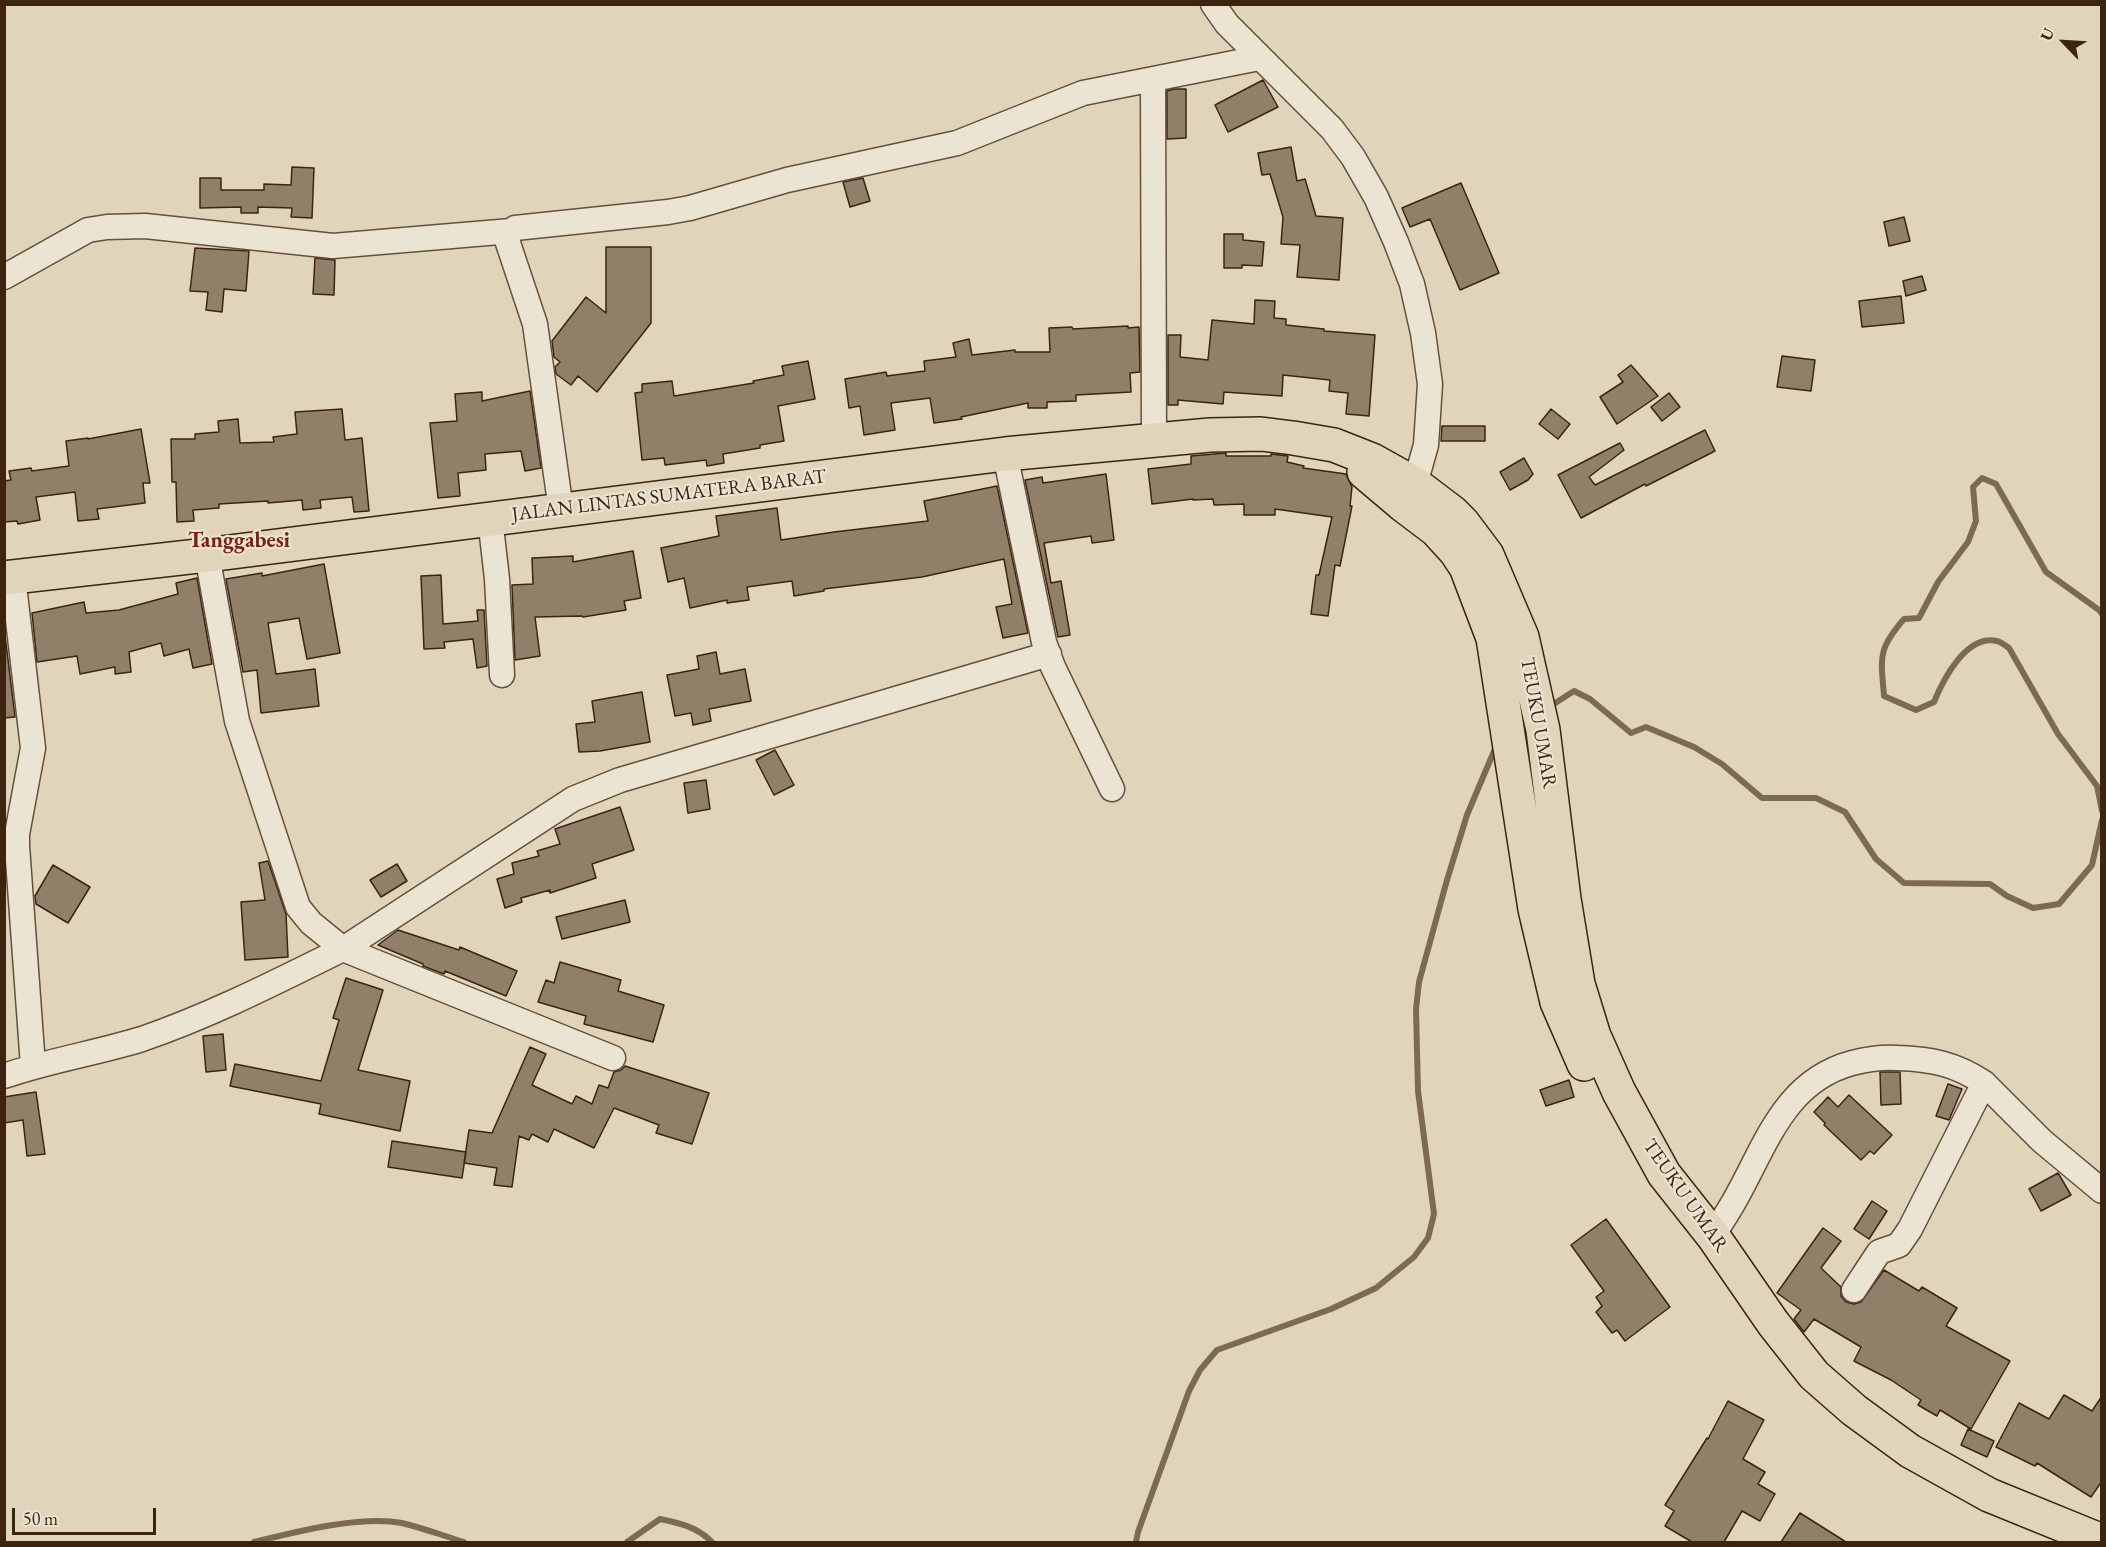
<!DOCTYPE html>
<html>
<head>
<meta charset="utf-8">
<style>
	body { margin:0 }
	#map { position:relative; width:2106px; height:1547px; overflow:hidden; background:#e0d5ba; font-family:"EB Garamond",serif }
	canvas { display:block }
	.frame { position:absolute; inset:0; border:6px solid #3c2411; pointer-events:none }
	.north { position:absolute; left:2034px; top:12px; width:60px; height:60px; -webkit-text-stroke:4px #ebe4d2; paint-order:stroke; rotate:295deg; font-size:16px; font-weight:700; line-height:24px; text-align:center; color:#3c2411 }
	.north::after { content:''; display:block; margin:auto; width:21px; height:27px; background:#3c2411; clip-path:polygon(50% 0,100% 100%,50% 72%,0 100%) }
	.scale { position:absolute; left:12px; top:1508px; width:144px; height:27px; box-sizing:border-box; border:3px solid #3c2411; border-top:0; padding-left:8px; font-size:18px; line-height:21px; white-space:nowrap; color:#3c2411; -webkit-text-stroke:4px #ebe4d2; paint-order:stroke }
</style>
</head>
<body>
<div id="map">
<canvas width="2106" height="1547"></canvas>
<div class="frame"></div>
<div class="north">U</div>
<div class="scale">50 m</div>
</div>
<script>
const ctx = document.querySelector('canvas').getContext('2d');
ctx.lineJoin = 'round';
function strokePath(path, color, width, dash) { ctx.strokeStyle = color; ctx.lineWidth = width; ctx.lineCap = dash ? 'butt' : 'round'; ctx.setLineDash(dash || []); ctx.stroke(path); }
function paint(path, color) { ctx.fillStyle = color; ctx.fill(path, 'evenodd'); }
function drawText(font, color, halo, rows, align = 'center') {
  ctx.font = font + ' "EB Garamond",serif'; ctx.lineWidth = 4.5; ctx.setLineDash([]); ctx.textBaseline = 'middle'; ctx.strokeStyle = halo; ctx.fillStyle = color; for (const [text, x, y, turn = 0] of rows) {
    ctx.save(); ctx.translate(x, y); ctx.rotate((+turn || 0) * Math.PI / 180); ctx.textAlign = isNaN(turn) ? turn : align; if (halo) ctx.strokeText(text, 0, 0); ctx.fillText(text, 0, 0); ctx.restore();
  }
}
const stream = new Path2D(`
	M2102 614 2099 610 2046 572 1996 484 1982 478 1973 487 1976 521 1968 542 1938 582 1919 618 1904 619C1877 650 1881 658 1884 696L1916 710 1934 702C1943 680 1966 634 1997 641 2001 642 2006 646 2009 648L2058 734 2097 786 2102 811
	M1549 707 1574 691 1590 699 1631 733 1646 727 1694 747 1722 764 1762 798H1816L1845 812 1876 859 1904 883 1990 884 2007 896 2033 908 2059 904 2092 865 2102 820
	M254 1542C296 1532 360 1515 402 1523 423 1528 444 1536 464 1542
	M627 1542 660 1519C680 1523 697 1527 712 1542
	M1136 1542 1138 1532 1189 1391 1200 1370 1217 1350 1331 1309 1376 1288 1414 1257 1428 1238 1434 1214 1418 1091 1416 1009 1419 982 1447 880 1467 815 1497 744`);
const building = new Path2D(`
	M1263 80 1278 107 1228 132 1215 105Z
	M1174 89H1186V138L1167 139V91Z
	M1291 147 1297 181 1305 179 1316 216 1343 218 1339 280 1297 277 1300 245 1281 244 1283 217 1270 174 1262 175 1258 153Z
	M292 167 314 168 312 218 291 217 292 208 258 207V213H241V207L200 208V178H221V190H264V184L291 185Z
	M863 178 870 201 850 207 843 182Z
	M1461 183 1499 273 1460 290 1430 219 1410 227 1402 208Z
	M1904 217 1910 241 1889 246 1884 222Z
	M1224 234H1243V240L1264 242 1262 266 1242 265V268H1224Z
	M606 247H651V323L597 392 578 376 571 385 556 374 555 367 560 362 554 357 552 341 586 297 606 313Z
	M195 248 249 251 246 291 224 289 222 312 206 310 208 292 190 291Z
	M315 258 335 260 334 295 313 294Z
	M1922 276 1926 290 1906 296 1903 281Z
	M1901 296 1904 323 1862 327 1859 301Z
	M1255 300 1275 301 1274 318 1286 319V325L1324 329V331L1375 335 1369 416 1346 414 1348 393 1329 391 1330 380 1283 375 1282 396 1224 392 1223 404 1178 400V405H1168V335H1181L1180 357 1208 360 1212 320 1254 324Z
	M1128 326V328L1139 327 1140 372 1130 373 1131 392 1076 395V401L1047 402V408H1028V403L961 417 962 419 934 423 930 398 891 403 895 430 864 435 860 406 849 408 845 379 886 372 887 376 925 371 924 361 956 357 953 343 969 339 972 355 1015 350V352H1050L1049 328 1072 327 1073 329Z
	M1782 356 1815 360 1811 391 1777 387Z
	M808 361 815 399 778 406 784 441 760 445V448L723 454 724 463 707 466 706 460 665 465 664 458 642 460 635 393 642 392V384L672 381 674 396 754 383 753 381 784 375 782 366Z
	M1631 365 1658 396 1617 424 1600 397 1623 382 1618 375Z
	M530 391 541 468 525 471 521 451 485 454 486 470 458 473 460 496 438 498 430 423 457 421 455 394 482 392V401Z
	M1669 393 1680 407 1662 421 1651 407Z
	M342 409 345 440 362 438 369 511 354 512 352 497 320 500 321 508 303 510 302 500 268 503V501L219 504V508L193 510 194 521 177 522 176 482H172L171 439H195V434L219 432 218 421 238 419 240 443 274 442 273 437 297 434 295 412Z
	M1551 409 1570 424 1558 439 1539 424Z
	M1442 426H1485V441H1441Z
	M141 429 150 483H143L145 503 97 509 99 519 78 521 75 492 36 497 40 520 18 524 17 521 4 522V481L11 480 9 471 31 468 32 471 69 466 66 441 88 438V439Z
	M1705 430 1715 451 1646 486 1645 484 1581 518 1558 475 1620 443 1624 450 1589 477 1595 485Z
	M1226 453V456H1271V454L1288 456 1287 462 1304 466 1303 468 1346 474 1352 487 1350 506H1352L1340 566 1335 565 1328 616 1311 614 1316 575H1319L1332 517 1275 509V515H1244V504L1214 505 1213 499 1193 500V499L1152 504 1148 469 1191 464V456Z
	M1524 458 1533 474 1528 480 1510 490 1500 472Z
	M1106 474 1114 540 1092 543 1091 536 1044 543 1051 583 1061 581 1070 635 1058 637 1025 480 1042 477 1043 483Z
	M997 486 1028 633 1003 638 996 607 1012 604 1004 559 922 577 824 589V591L794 596 792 581 747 587 749 600 727 603V600L690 608 684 578 668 582 661 548 719 536 716 516 777 508 781 540 834 532 928 521 924 501Z
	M633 551 641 598 624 601 626 610 583 617 582 616 535 617 540 656 515 660 512 585 533 584 532 558 573 556V562Z
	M324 564 340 653 307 659 299 618 268 623 276 674 315 669 319 706 261 713 257 670 243 672 226 579 262 573V576Z
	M441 575 443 624 478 621 477 610H484L487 666 477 668 473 639 444 642 445 648 424 649 421 576Z
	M197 578 212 664 193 668 189 649 164 656 161 643 129 652 131 672 115 674V667L80 674 77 656 37 662 32 613 84 602 86 613 119 610 178 594 176 583Z
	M4 627 15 717 4 718Z
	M716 652 720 674 745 669 751 701 709 709 711 721 693 725 691 713 675 716 667 675 699 669 697 656Z
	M642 692 650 742 600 751 579 752 576 724 595 722 592 701Z
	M775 750 794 785 774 795 756 760Z
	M706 780 710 809 688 813 684 783Z
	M620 807 634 850 592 864 596 878 550 893V890L521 898 522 902 505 908 497 879 514 874 512 863 539 856 537 851 560 844 555 829Z
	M268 861 286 914 288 957 245 960 241 902 265 900 259 863Z
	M397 864 407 881 381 897 370 880Z
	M53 865 90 887 68 923 36 904 35 896Z
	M625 900 630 922 562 939 556 917Z
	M398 930 459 950 460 947 517 971 506 996 445 971 444 974 423 966V964L378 945Z
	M560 962 621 980 618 991 664 1005 653 1042 584 1024 586 1016 538 1002 546 980 554 983Z
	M346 978 383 990 358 1070 410 1081 400 1131 319 1114 321 1104 230 1086 235 1064 321 1081 339 1020 333 1018Z
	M223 1034 226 1070 206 1072 203 1036Z
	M530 1047 546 1054 532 1085 572 1104 576 1096 592 1104 599 1085 608 1088 614 1072 621 1070 625 1066 709 1093 692 1144 656 1133 659 1125 614 1108 594 1148 554 1129 548 1142 532 1134 529 1140 519 1136 512 1187 494 1185 497 1168 464 1163 469 1130 492 1133Z
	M1880 1072H1900L1901 1104 1881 1105Z
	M1569 1080 1574 1097 1546 1106 1540 1090Z
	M1948 1084 1962 1089 1949 1120 1936 1116Z
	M36 1092 45 1154 27 1156 23 1120 4 1123V1097Z
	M1849 1095 1892 1135 1874 1154 1870 1151 1861 1160 1824 1125 1825 1123 1814 1112 1828 1097 1838 1107Z
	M392 1141 466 1152 462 1178 388 1167Z
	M2058 1173 2071 1195 2041 1211 2029 1189Z
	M1872 1201 1887 1211 1869 1239 1854 1229Z
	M1606 1219 1670 1307 1625 1341 1617 1330 1612 1333 1596 1312 1602 1306 1596 1297 1604 1291 1571 1245Z
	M1823 1228 1841 1241 1821 1268 1841 1287V1296L1846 1302 1854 1304 1861 1302 1884 1270 1919 1291 1922 1287 1957 1308 1946 1326 2010 1361 1971 1429 1940 1410 1937 1416 1918 1405 1921 1400 1891 1380 1854 1361 1861 1347 1814 1319 1804 1332 1794 1319 1801 1310 1777 1293Z
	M2064 1395 2092 1411 2102 1396V1481L2091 1497 2037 1463 2035 1466 1996 1447 2019 1403 2049 1419Z
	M1728 1401 1764 1420 1743 1459 1765 1472 1758 1484 1775 1494 1760 1521 1742 1511 1724 1542H1692L1665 1526 1674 1511 1665 1505 1707 1438 1708 1439Z
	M1968 1429 1994 1441 1987 1457 1961 1445Z
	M1800 1513 1846 1542H1781Z`);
const minor = new Path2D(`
	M1213 4 1227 24 1332 129 1353 157 1376 197 1396 242 1412 284 1423 333 1430 384 1426 445 1415 484
	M1153 80 1154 441
	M4 277 88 230 107 227 145 226 333 246 511 231
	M1005 454 1044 642 1053 667 1112 789
	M561 510 535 324 507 240 511 231 515 228 668 212 690 208 787 180 957 143 1083 93 1259 58
	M490 518 497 579 502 675
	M13 577 33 748 17 834V846L33 1066
	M613 1058 343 949 573 799 620 780 1049 654
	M4 1076C50 1060 97 1053 142 1039 212 1015 278 981 343 949L311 923 298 907 237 721 207 555
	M1713 1236C1719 1226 1726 1215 1732 1205 1765 1149 1782 1082 1852 1063 1867 1059 1882 1057 1898 1058 1931 1059 1956 1064 1984 1083L2042 1141 2102 1191
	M1854 1290 1879 1252 1899 1245 1910 1229 1984 1083`);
const highway = new Path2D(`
	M1364 472 1403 505 1436 530 1456 552 1466 567 1493 638 1535 909 1557 1002 1584 1064
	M4 578 207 555 1005 454 1210 435 1261 434 1293 438 1334 445 1372 460 1415 484 1452 512 1463 523 1487 555 1522 637 1543 730 1564 899 1578 984 1594 1036 1619 1092 1664 1174 1713 1236 1773 1323 1814 1375 1854 1410 1910 1451 1989 1495 2102 1541`);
const streetNames = [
	["JALAN LINTAS SUMATERA BARAT",669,496,-7],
	["TEUKU UMAR",1538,723,80],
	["TEUKU UMAR",1685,1196,55]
];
const quarterNames = [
	["Tanggabesi",239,541]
];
strokePath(stream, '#7d6a54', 6);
paint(building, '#918069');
strokePath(building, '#3c2411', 1.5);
strokePath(minor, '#65503b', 27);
strokePath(highway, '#3c2411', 36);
strokePath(minor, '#ebe4d2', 24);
strokePath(highway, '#e0d5ba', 33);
drawText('20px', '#3c2411', '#ebe4d2', streetNames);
drawText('bold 22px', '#7a1f14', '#ebe4d2', quarterNames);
</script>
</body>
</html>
